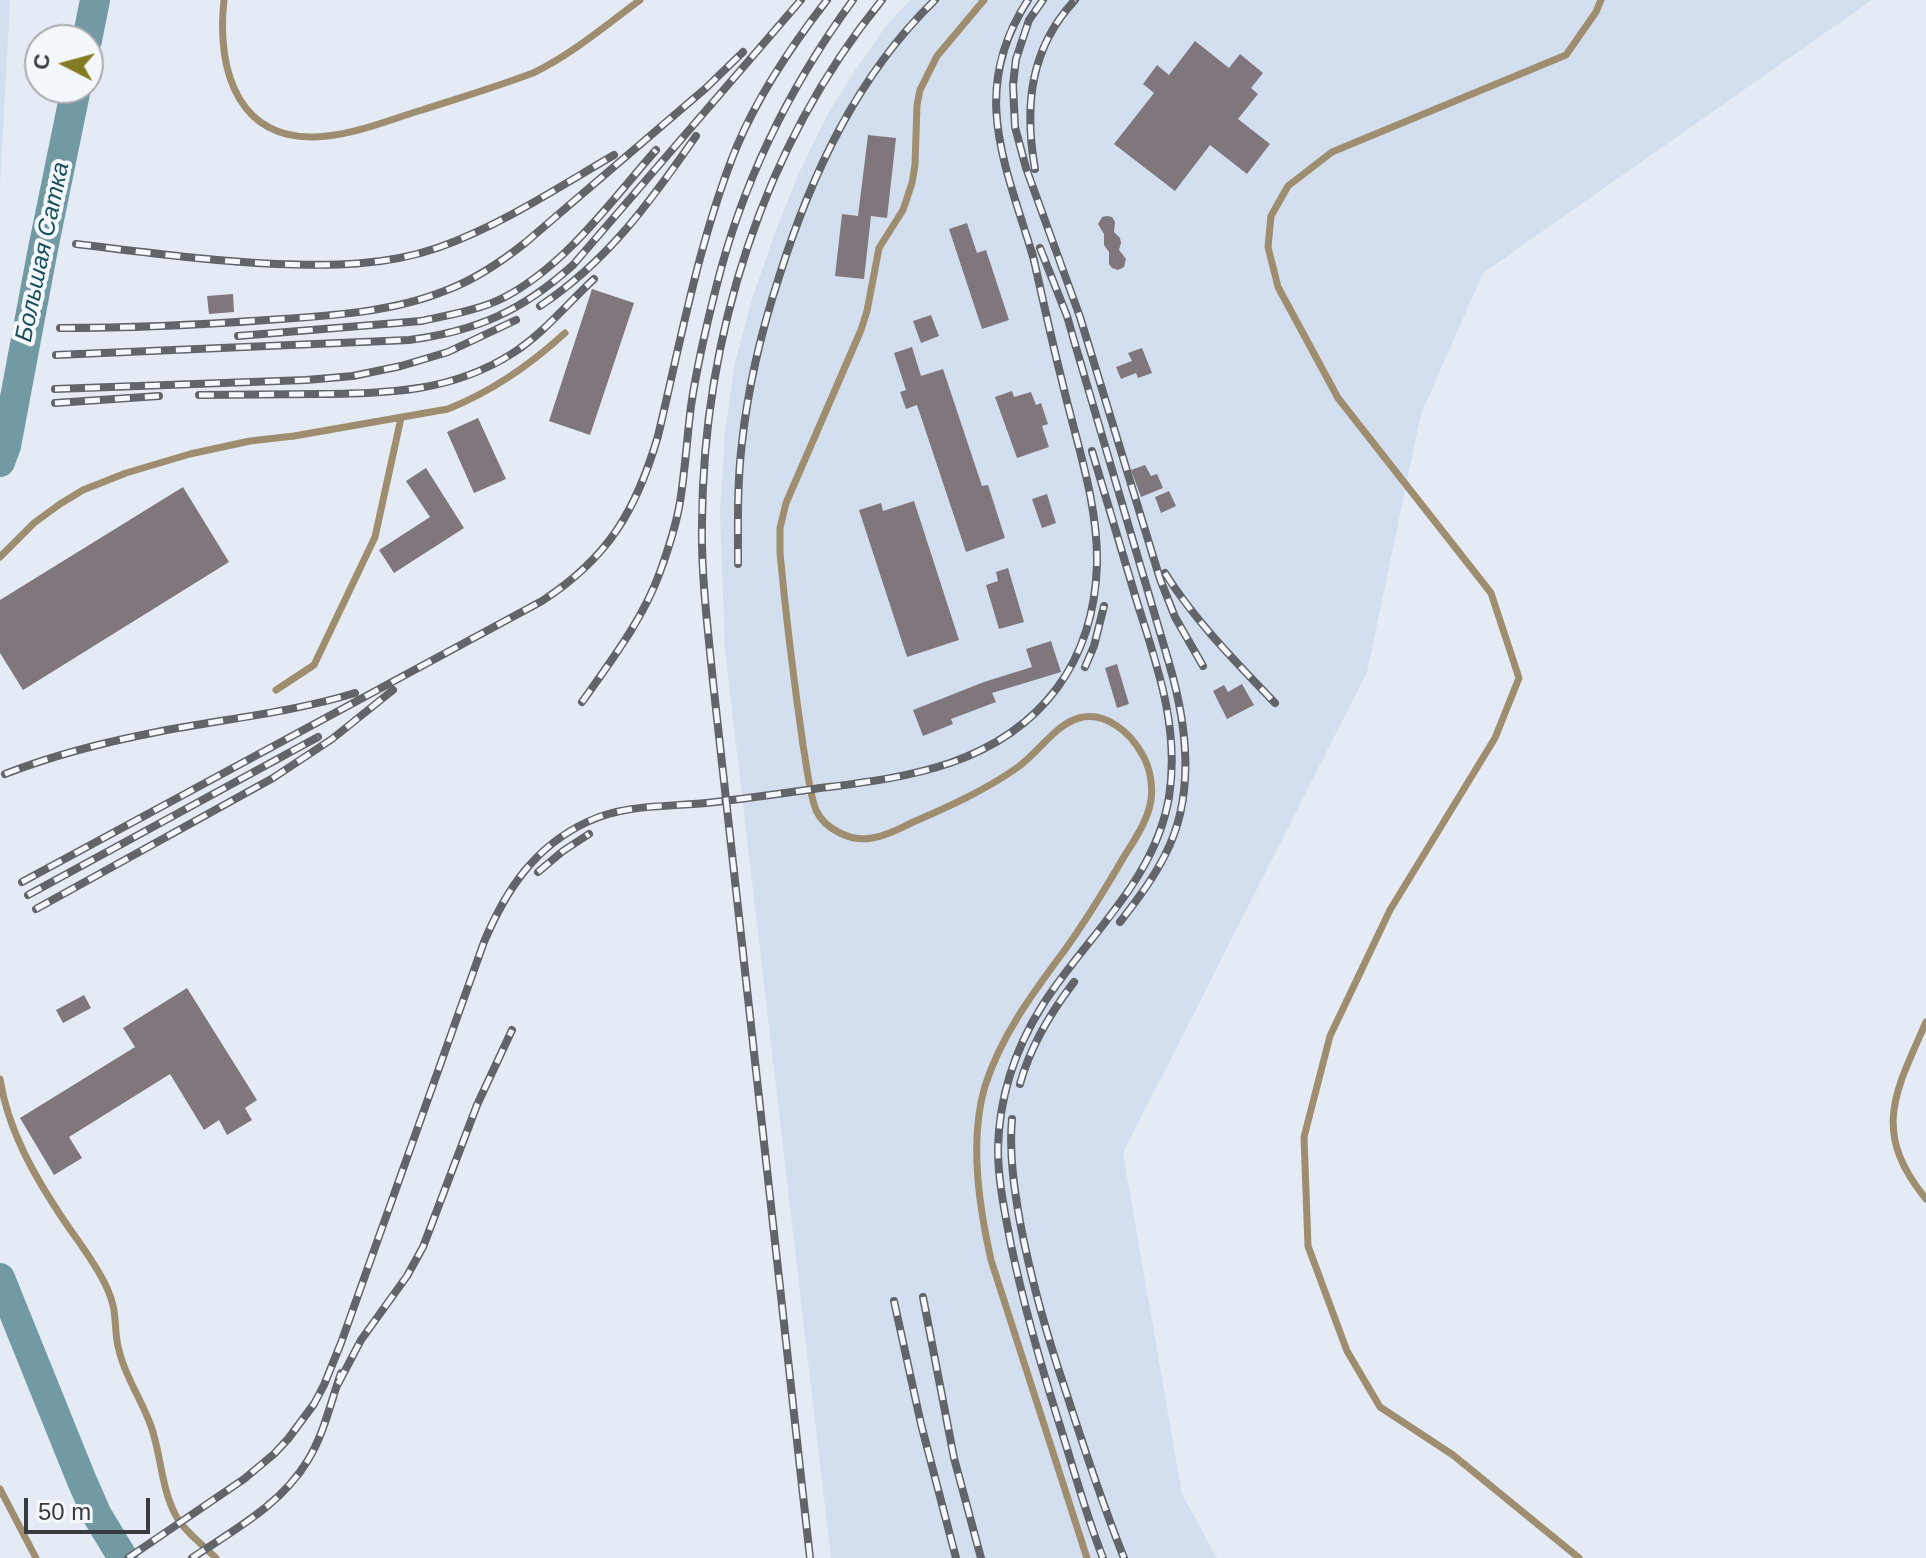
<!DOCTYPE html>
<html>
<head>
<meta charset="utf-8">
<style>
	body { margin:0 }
	#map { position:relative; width:1926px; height:1558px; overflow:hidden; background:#e4ebf4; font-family:Arial,sans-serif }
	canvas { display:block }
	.north { position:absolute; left:24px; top:24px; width:80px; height:80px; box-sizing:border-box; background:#f4f8fd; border:2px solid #a9adb1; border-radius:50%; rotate:276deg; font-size:22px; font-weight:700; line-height:32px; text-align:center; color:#393c3f }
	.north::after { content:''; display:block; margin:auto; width:28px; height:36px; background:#837c22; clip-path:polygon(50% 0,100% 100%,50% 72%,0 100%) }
	.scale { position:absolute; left:24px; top:1498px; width:126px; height:36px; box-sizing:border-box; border:4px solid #393c3f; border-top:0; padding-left:10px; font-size:24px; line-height:28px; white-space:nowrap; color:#393c3f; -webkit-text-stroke:6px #f4f8fd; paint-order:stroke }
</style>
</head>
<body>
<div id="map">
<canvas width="1926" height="1558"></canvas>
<div class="north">С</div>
<div class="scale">50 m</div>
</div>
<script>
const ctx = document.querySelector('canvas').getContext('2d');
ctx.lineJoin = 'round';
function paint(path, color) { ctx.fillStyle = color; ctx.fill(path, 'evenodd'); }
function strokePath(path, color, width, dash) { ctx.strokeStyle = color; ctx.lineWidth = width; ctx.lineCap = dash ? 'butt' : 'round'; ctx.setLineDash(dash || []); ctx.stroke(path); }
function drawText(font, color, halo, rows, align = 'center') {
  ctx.font = font + ' Arial,sans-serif'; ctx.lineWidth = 8; ctx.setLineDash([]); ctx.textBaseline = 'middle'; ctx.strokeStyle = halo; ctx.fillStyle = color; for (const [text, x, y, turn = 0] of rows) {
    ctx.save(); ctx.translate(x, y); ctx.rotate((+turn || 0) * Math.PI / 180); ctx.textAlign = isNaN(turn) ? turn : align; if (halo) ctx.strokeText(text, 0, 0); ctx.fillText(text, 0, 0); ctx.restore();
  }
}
const built = new Path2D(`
	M0 0H10L0 186Z
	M910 0H1872L1483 273 1421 414 1367 672 1123 1153 1182 1494 1217 1558H831L725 650 720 512 725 432 735 362 753 296 777 227 800 171 827 115 854 72 886 26Z`);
const river = new Path2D(`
	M87 40 95 0
	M0 462 6 446 42 254 76 88
	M0 1278 82 1481 97 1515 123 1558`);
const building = new Path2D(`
	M1195 41 1229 68 1240 54 1263 73 1251 88 1258 94 1238 119 1270 144 1247 174 1210 145 1175 191 1114 144 1154 93 1143 84 1157 65 1169 75Z
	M868 135 896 138 887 218 871 216 864 279 835 276 842 214 858 216Z
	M1107 216 1112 217 1115 222 1114 232 1120 238 1121 243 1119 250 1126 259 1124 267 1118 270 1112 268 1109 264V252L1104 245V234L1098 224 1102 217Z
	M967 223 977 253 986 250 1009 320 982 329 949 229Z
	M592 289 634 303 590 435 549 421Z
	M233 294 234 312 209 314 207 296Z
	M931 315 939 336 921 343 913 321Z
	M912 347 921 376 943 369 982 486 988 485 1005 538 966 552 917 405 906 409 900 392 906 390 894 353Z
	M1142 348 1152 373 1138 378 1136 373 1121 379 1116 367 1132 361 1128 353Z
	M1012 391 1014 397 1031 392 1036 405 1041 403 1048 424 1042 426 1049 447 1017 458 995 397Z
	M478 418 506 479 474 493 447 432Z
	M1145 465 1151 476 1157 474 1163 488 1141 497 1131 470Z
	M426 468 464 528 394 573 379 550 430 517 406 481Z
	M183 487 229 562 23 690 0 653V600Z
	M1169 491 1176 506 1161 513 1155 497Z
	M1047 494 1056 523 1042 528 1032 499Z
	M914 501 959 640 907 657 859 510 881 503 883 511Z
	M1008 568 1024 622 999 629 986 585 998 581 996 572Z
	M1051 641 1061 672 992 693 996 702 951 719 953 724 923 736 913 710 984 682 1032 667 1026 649Z
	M1117 664 1129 704 1117 708 1105 668Z
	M1242 684 1254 705 1227 719 1213 691 1224 685 1228 692Z
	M187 988 257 1100 245 1108 252 1120 227 1135 219 1120 204 1130 170 1074 69 1137 82 1158 54 1175 20 1118 135 1047 123 1028Z
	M84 995 91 1008 63 1023 56 1010Z`);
const lane = new Path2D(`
	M224 0C216 72 239 146 327 136 359 133 391 119 422 110 459 98 496 87 533 73 572 54 605 26 640 0
	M984 0 937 56 920 90 917 105 915 165 912 183 903 210 879 248 867 311 861 330 786 503 780 528V553C786 617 794 682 803 745 806 762 810 796 816 810 825 830 852 842 872 838 886 836 899 829 911 823 948 807 986 790 1018 767 1038 753 1056 724 1079 718 1105 711 1130 732 1142 754 1150 767 1153 785 1151 800 1148 821 1133 842 1122 860 1104 891 1085 922 1064 951 1032 994 1001 1036 985 1086 969 1140 979 1206 991 1260L1087 1558
	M0 557 34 523 60 504 83 490 126 473 190 454 250 441 294 436 448 409C493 391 529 366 565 333
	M276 690 314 665 375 537 401 418
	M1926 1022C1895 1093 1871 1131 1926 1199
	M0 1079C8 1131 36 1179 65 1222 80 1244 96 1264 107 1288 117 1310 114 1320 117 1341 122 1372 141 1398 151 1426 161 1454 161 1487 175 1514 184 1531 202 1544 216 1558
	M0 1489 36 1558
	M1579 1558 1453 1455 1380 1407 1347 1351 1308 1246 1304 1137 1330 1036 1390 910 1495 738 1519 678 1491 593 1338 398 1278 287 1268 247 1271 216 1288 186 1332 152 1566 55 1596 12 1601 0`);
const rail = new Path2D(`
	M1028 0C968 92 1006 165 1034 260
	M1043 0 1029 20 1016 59 1013 85 1015 127 1026 168 1080 317 1160 579 1175 617 1203 666
	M1035 169C1024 106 1030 48 1075 0
	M76 244C143 252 209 261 276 264 331 266 385 266 437 248 500 226 557 188 614 155
	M1040 248 1067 316 1075 344 1169 663C1187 725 1196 795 1165 855 1153 879 1137 900 1120 922
	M540 306C608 261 650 202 696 136
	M60 328C130 328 198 325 267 320 327 316 391 313 447 290 476 279 501 262 525 243L706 88 743 52
	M238 336 421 321C449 315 480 310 505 297 567 264 611 201 656 150
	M56 355 409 340C477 331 522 311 573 265L801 0
	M55 389 306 380 353 376 401 366 448 352 516 320
	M199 395C239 395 280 394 320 394 391 393 452 392 513 353 544 333 568 303 594 279
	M55 403 159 396
	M1092 451C1107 501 1122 551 1137 602 1157 665 1180 729 1169 797 1155 881 1086 937 1042 1006 1015 1049 999 1098 998 1149 998 1181 1005 1213 1011 1245 1024 1306 1041 1366 1060 1426 1074 1470 1086 1515 1103 1558
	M738 564C738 524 737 483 742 443 748 387 761 332 779 277 811 175 857 76 935 0
	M1165 573C1195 621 1236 662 1275 703
	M1085 667 1094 646 1104 606
	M582 702C611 661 643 619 660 572 668 550 676 526 680 502 685 471 687 438 691 406 697 366 706 327 716 288 742 183 790 86 853 0
	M5 774C54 755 105 742 157 732 223 719 290 713 355 693
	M538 872 563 851 589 834
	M22 882 542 601C608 558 636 511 658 436 681 340 699 239 737 146 759 94 792 45 827 0
	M28 895 318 737
	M36 909 273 778 332 739 393 690
	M1020 1084C1030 1047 1051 1012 1074 982
	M1012 1119C1009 1153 1014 1188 1020 1222 1031 1280 1047 1336 1066 1392 1084 1448 1102 1503 1124 1558
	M923 1297 954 1458 981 1558
	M894 1301 921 1424 956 1558
	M338 1384 361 1340 407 1276 423 1247 477 1105 512 1030
	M128 1558 244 1479 274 1454 288 1439 314 1404 324 1385 341 1343 484 942C506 890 534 847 587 822 625 804 666 807 706 803 742 799 778 794 814 789 859 783 906 778 950 763 1042 731 1094 662 1097 564 1098 501 1076 442 1062 381 1051 338 1042 295 1032 252
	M192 1558C235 1529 281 1505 308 1460 324 1434 331 1401 341 1373
	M810 1558 713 682C708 629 701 576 702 524 703 337 763 146 882 0`);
const waterNames = [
	["Большая Сатка",43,252,-78]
];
paint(built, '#d3dfee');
strokePath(river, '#729aa3', 30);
paint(building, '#7f777d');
strokePath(lane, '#9f8d6f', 7);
strokePath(rail, '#616569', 8);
strokePath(rail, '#f4f8fd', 5, [15]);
drawText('italic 24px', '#17515c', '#f4f8fd', waterNames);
</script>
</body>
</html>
